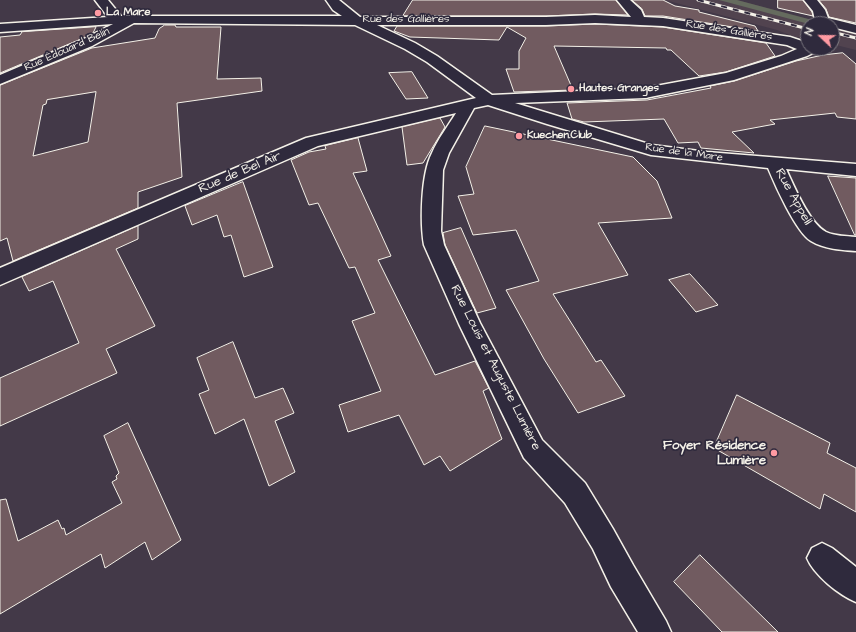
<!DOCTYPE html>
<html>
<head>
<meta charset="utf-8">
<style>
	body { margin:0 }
	#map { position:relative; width:856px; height:632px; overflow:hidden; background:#433948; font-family:"Architects Daughter",sans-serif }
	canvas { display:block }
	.north { position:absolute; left:800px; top:16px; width:40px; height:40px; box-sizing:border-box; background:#2f2a3d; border:1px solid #7e7a81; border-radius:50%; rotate:292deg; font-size:11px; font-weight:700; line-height:16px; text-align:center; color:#f4f1e8 }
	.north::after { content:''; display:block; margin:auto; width:14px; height:18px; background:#ff9aa2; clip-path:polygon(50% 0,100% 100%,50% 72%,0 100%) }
</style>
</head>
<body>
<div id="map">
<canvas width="856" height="632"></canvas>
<div class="north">N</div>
</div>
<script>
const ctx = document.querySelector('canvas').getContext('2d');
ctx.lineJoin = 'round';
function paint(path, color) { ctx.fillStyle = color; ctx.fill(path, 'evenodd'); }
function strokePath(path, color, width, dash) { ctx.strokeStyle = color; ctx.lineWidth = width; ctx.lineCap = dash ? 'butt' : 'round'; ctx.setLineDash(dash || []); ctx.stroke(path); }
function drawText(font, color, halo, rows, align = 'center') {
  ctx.font = font + ' "Architects Daughter",sans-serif'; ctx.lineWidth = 3.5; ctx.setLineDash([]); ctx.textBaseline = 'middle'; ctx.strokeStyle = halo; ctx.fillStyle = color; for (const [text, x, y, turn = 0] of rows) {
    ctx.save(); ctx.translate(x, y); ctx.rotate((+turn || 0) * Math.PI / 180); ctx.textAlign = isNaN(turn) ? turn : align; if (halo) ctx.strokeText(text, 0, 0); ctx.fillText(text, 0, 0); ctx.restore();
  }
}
const built = new Path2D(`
	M665 0H737L812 20 810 24H808V29L804 38 795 37 777 30Z
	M832 25 856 30V50L832 44Z`);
const green = new Path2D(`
	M719 0H737L812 20 809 24Z`);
const building = new Path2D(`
	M413 0H616L628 15 595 14 546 16H403Z
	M632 0H663L675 6 699 10V12L755 26 758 31 663 16H645L642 9Z
	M778 0H803L812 12 813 16 778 8Z
	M819 0H856V23L829 17 826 9Z
	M595 24 663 27 766 43 775 56 726 72 699 76 671 50H667L666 48 554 46 573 90 514 92 506 69H519V51L526 38 507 27 499 40 410 37 394 31 397 26H546Z
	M165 25H175L176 27H221L217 79 261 78 262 91 177 103 182 177 138 192V208L13 261 7 238 0 241V85L92 48 155 38 159 29ZM96 92 88 142 33 156 43 105 46 104 47 100Z
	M96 27 93 33 81 39 0 73V37L20 35 22 32Z
	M843 53 856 64V119L837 117 835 113 770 120 775 124 732 132 754 153 701 148 698 142 678 143 664 119 584 122 572 119 567 103 647 100 711 88 710 86 734 81 796 61 823 55Z
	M412 72 428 98 406 99 389 73Z
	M440 118 445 127 423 163 407 165 402 127Z
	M485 126 633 157 657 181 672 218 598 223 628 275 553 294 596 362 601 360 625 396 578 413 544 359 506 290 539 281 516 230 473 235 458 196 474 194 466 167Z
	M358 138 367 171 353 173 391 256 378 260 435 375 475 361 489 388 483 391 502 439 450 471 440 456 424 465 399 415 348 432 339 405 381 391 352 321 375 313 355 267 349 268 318 203 309 205 291 160 309 152 326 149 325 146Z
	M828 176 856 178V235H855Z
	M243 182 273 267 244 277 231 235 224 237 217 215 192 225 185 206Z
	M138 226V239L116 249 155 326 106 349 117 373 0 426V378L79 343 53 281 29 291 22 277Z
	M461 228 496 308 477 313 445 245 443 233Z
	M690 274 718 305 696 312 669 280Z
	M233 342 255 398 283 388 294 413 275 421 295 472 269 486 244 419 215 434 199 394 209 390 197 358Z
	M737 395 830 443 827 453 856 468V512L824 494 820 509 714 448Z
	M128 423 181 540 152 560 145 542 105 568 101 554 0 614V500L6 499 18 541 58 520 62 529 64 528 66 535 122 503 112 482 117 479 116 476 119 473 104 436Z
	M700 555 778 632H722L674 582Z`);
const minor = new Path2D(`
	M95 0H108L121 16H342L333 10 326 0H339L360 17H546L595 15 631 17 617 0H630L641 10 644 17 663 18 790 37 805 42 808 45V48H819L817 51 807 56 734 80 645 98 515 103 652 145 707 152 856 164V176L786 169C794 186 809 223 826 232 834 236 846 236 856 237V251C842 250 824 249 811 241 796 232 775 185 768 168L651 155 547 124 488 105 474 108 449 153 443 170 441 231 444 245 480 323 542 440 585 483 613 529 633 565 666 621 671 632H638L611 587 593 549 565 503 524 458 459 324 424 245C420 222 421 174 432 153 438 139 448 126 456 113L318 146 0 285V268L306 138 476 98 427 62 405 49 355 25 134 23 92 46 0 84V75L82 40 113 24 0 32V24L108 17ZM595 23 663 26 787 45 797 49 781 56 726 73 645 88 492 95 437 56 415 43 377 25H546Z
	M804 0H817L825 10 828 18 856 25V33L832 27V24H813L815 20 813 11Z
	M822 543 832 548 856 567V602C839 595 814 575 807 558L812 548Z`);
const rail = new Path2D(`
	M698 0 808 29
	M832 32 856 38`);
const markers = [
	[98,13,4,"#ff9aa2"],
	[571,89,4,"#ff9aa2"],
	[519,136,4,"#ff9aa2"],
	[774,453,4,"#ff9aa2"]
];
const farPoinames = [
	["La Mare",106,13],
	["Hautes Granges",579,89],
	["Kuechen.Club",527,136]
];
const farStreetnames = [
	["Rue des Gallières",406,20],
	["Rue des Gallières",729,31,9],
	["Rue Édouard Belin",67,50,-24],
	["Rue de la Mare",684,153,8]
];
const streetNames = [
	["Rue de Bel Air",240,173,-23],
	["Rue Appell",793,197,61],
	["Rue Louis et Auguste Lumière",495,368,63]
];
const poiNames = [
	["Foyer Résidence",766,446],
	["Lumière",766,461]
];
paint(built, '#51434f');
paint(green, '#656b5e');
paint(building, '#715b60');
strokePath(building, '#f4f1e8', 1);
strokePath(minor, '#f4f1e8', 3);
paint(minor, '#2f2a3d');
strokePath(rail, '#f4f1e8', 3);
strokePath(rail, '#2f2a3d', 2, [6]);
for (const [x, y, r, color] of markers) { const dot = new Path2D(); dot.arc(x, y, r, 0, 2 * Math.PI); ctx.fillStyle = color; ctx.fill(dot); strokePath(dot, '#2f2a3d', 1.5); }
drawText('bold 11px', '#f4f1e8', '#2f2a3d', farPoinames, 'left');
drawText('11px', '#f4f1e8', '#2f2a3d', farStreetnames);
drawText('13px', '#f4f1e8', '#2f2a3d', streetNames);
drawText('bold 13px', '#f4f1e8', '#2f2a3d', poiNames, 'right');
</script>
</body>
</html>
